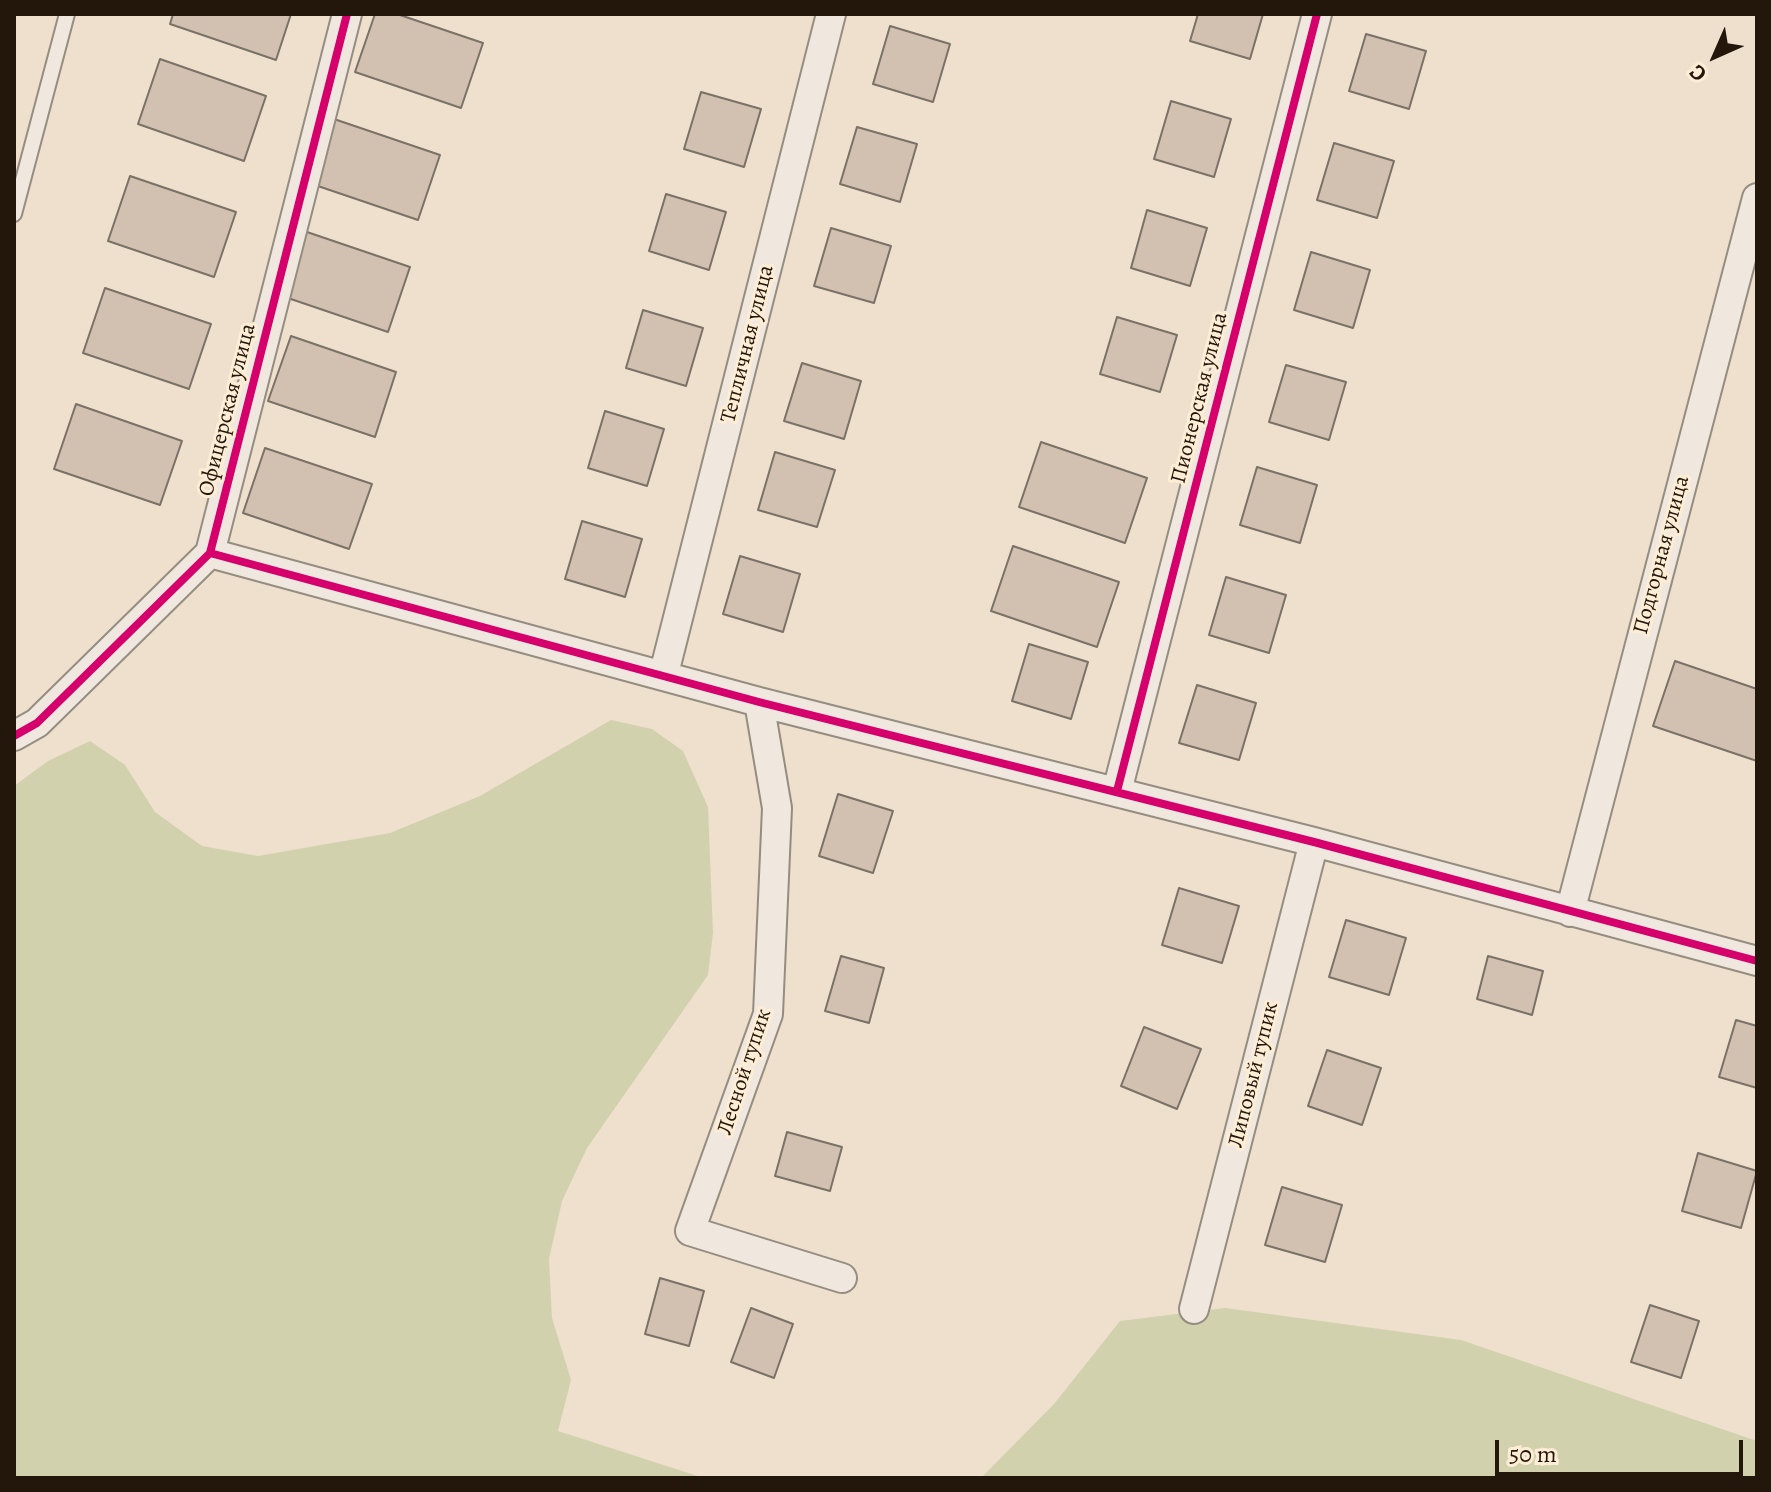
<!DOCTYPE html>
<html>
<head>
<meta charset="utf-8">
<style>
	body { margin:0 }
	#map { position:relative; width:1771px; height:1492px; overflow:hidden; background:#eee0cd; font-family:Alegreya,serif }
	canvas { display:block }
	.frame { position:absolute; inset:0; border:16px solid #23170b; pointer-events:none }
	.north { position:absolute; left:1675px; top:16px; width:80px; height:80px; -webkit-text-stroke:6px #fdedd5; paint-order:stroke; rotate:225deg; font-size:22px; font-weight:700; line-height:32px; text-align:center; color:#23170b }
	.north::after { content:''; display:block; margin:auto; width:28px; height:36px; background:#23170b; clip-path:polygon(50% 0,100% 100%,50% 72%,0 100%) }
	.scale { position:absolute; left:1495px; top:1440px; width:248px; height:36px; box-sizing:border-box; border:4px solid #23170b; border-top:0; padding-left:10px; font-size:24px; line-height:28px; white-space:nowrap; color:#23170b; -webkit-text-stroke:6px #fdedd5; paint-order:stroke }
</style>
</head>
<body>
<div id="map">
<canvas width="1771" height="1492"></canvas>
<div class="frame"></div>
<div class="north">С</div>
<div class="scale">50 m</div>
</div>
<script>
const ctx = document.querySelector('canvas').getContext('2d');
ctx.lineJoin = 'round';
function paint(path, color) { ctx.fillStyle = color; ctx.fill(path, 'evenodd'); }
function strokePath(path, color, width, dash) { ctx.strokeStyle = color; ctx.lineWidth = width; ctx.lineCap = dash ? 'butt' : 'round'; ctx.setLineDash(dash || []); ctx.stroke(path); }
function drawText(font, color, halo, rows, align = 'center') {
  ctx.font = font + ' Alegreya,serif'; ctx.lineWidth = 6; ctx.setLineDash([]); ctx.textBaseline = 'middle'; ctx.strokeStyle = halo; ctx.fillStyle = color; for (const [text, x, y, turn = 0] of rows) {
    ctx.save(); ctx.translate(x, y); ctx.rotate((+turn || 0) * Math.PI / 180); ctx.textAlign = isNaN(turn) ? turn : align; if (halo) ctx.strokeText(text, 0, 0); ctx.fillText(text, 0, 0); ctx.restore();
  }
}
const green = new Path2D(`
	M611 720 652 729 683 751 708 807 713 933 708 975 587 1148 562 1201 549 1259 552 1318 571 1380 558 1431 704 1478H14V786L48 761 90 741 125 765 155 812 202 846 258 856 390 833 480 796Z
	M1225 1308 1461 1340 1757 1441V1478H981L1054 1404 1120 1321Z`);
const building = new Path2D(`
	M173 14H291L276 60 170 24Z
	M375 14H397L483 43 461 108 355 72Z
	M1198 14H1263L1250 59 1190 41Z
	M890 26 950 44 933 102 873 84Z
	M1366 34 1426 51 1409 109 1349 91Z
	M160 59 266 96 244 161 138 124Z
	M701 92 761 109 744 167 684 149Z
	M1171 101 1231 119 1214 177 1154 159Z
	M334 119 440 155 418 220 312 184Z
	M857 127 917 144 900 202 840 184Z
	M1334 143 1394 161 1377 218 1317 200Z
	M130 176 236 212 214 277 108 241Z
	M666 194 726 212 709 270 649 251Z
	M1147 210 1207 228 1190 286 1131 268Z
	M831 228 891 246 874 303 814 286Z
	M304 231 410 267 388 332 282 296Z
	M1311 252 1370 270 1353 328 1294 310Z
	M105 288 211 324 189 389 83 353Z
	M643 310 703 328 686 386 626 368Z
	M1117 317 1177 335 1160 392 1100 374Z
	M291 336 396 372 375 437 268 401Z
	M802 363 861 381 844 439 784 421Z
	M1286 365 1346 382 1329 440 1269 422Z
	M76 404 182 441 160 505 54 469Z
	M605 411 664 429 647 486 588 468Z
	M1041 442 1147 478 1125 543 1019 507Z
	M265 448 372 484 349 549 243 513Z
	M775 452 835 470 817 527 758 510Z
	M1257 467 1317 485 1300 543 1240 525Z
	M582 521 642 539 625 597 565 579Z
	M1013 546 1119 582 1097 647 991 611Z
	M740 556 800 574 783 632 723 614Z
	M1226 577 1286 595 1269 653 1209 635Z
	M1029 644 1088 662 1071 719 1012 701Z
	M1675 661 1757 689V761L1653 726Z
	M1197 685 1256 703 1239 760 1179 743Z
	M838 794 893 811 873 873 819 856Z
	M1179 888 1239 906 1222 963 1162 945Z
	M1346 920 1406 938 1389 995 1329 977Z
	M841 956 884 968 869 1023 825 1011Z
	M1488 956 1543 971 1532 1015 1477 999Z
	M1736 1020 1757 1026V1088L1719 1077Z
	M1144 1027 1201 1049 1177 1109 1121 1086Z
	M1327 1050 1381 1068 1362 1125 1308 1106Z
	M787 1132 842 1147 830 1191 775 1176Z
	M1698 1153 1757 1171 1741 1228 1682 1211Z
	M1282 1187 1342 1205 1325 1262 1265 1245Z
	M660 1278 704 1291 689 1346 645 1334Z
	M1650 1305 1699 1321 1681 1378 1631 1362Z
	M751 1308 793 1324 774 1378 731 1362Z`);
const lane = new Path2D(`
	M14 214 67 14`);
const street = new Path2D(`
	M210 553 759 702 1314 842 1757 961
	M664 673 831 14
	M759 702 777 808 768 1014 690 1231 842 1278
	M14 736 37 723 210 553 347 14
	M1117 791 1317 14
	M1570 912 1757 198
	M1194 1309 1314 842`);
const cycleway = new Path2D(`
	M210 553 759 702 1314 842 1757 961
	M14 736 37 723 210 553 347 14
	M1117 791 1317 14`);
const streetNames = [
	["Тепличная улица",748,344,-76],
	["Пионерская улица",1200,398,-76],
	["Офицерская улица",228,410,-76],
	["Подгорная улица",1662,555,-75],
	["Лесной тупик",745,1072,-72],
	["Липовый тупик",1254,1075,-76]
];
paint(green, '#d2d1ae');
paint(building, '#d2c0b1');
strokePath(building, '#7a7167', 2);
strokePath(lane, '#968d81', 18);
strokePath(street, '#968d81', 32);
strokePath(lane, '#f0e8df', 14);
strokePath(street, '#f0e8df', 28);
strokePath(cycleway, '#d6006c', 8);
drawText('22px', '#23170b', '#fdedd5', streetNames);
</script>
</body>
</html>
